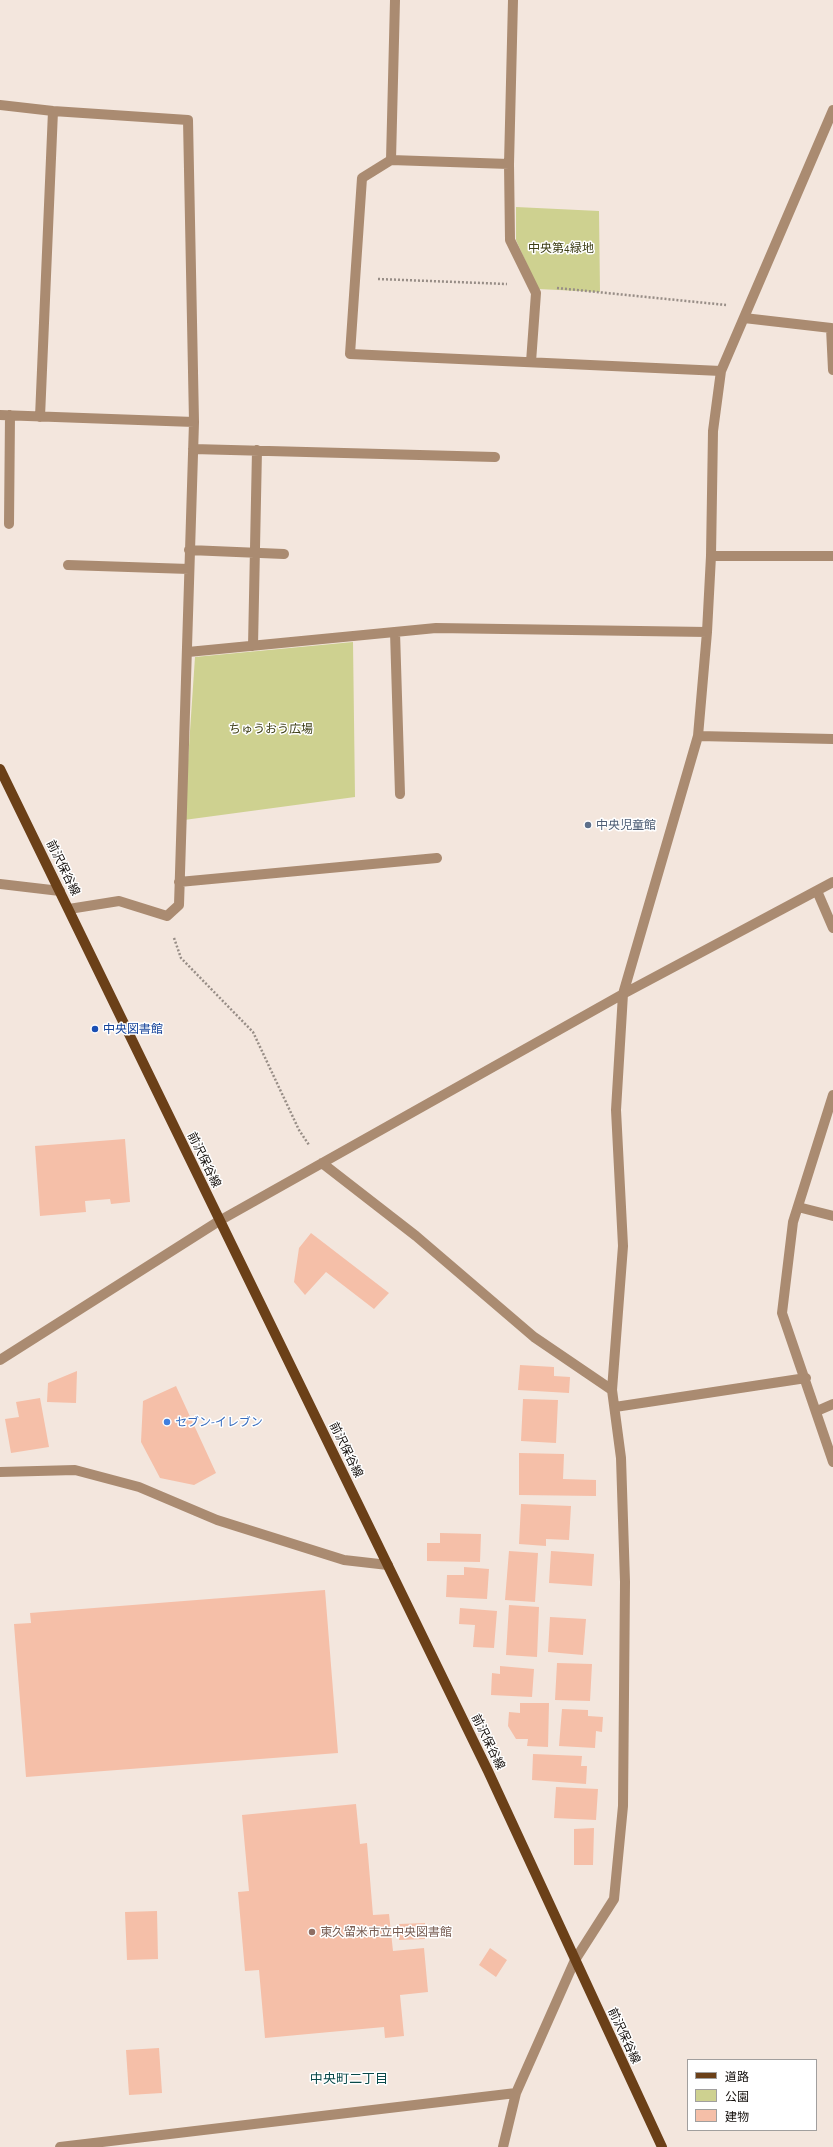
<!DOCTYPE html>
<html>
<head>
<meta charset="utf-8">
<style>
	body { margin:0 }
	#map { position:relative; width:833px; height:2147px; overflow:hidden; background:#f3e6dd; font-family:"Alegreya Sans","Noto Sans JP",sans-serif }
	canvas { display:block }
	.legend { position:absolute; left:687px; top:2059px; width:130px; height:72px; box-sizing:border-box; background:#fff; border:1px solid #a19f9e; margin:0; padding:5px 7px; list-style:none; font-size:12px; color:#140f0c }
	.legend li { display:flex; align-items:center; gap:8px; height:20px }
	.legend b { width:20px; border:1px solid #a19f9e }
</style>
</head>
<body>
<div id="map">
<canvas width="833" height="2147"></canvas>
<ul class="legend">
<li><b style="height:5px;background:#6b4018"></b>道路</li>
<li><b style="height:11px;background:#ced190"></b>公園</li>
<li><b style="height:11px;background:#f5bfa8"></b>建物</li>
</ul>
</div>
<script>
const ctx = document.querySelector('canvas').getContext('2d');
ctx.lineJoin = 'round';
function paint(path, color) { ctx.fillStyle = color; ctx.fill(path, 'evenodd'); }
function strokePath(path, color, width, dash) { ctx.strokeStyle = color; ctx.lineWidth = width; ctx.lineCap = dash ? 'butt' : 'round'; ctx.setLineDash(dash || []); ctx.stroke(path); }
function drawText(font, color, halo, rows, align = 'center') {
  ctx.font = font + ' "Alegreya Sans","Noto Sans JP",sans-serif'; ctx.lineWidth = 3; ctx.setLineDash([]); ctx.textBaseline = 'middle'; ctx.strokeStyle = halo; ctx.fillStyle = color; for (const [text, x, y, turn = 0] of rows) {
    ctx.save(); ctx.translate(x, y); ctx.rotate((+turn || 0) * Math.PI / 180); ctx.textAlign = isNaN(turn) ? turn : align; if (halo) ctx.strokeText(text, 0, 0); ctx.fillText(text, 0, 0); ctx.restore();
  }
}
const green = new Path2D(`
	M516 207 599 211 600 292 538 289 516 240Z
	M353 642 355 797 184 820 195 657Z`);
const building = new Path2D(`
	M125 1139 130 1202 111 1204 110 1199 85 1201 86 1212 40 1216 35 1146Z
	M311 1233 389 1293 374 1309 326 1272 305 1295 294 1282 299 1248Z
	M520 1365 554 1367V1376L570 1377 569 1393 518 1390Z
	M77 1371 76 1403 47 1402 48 1383Z
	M176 1386 216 1473 194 1485 160 1478 141 1442 143 1401Z
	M40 1398 49 1447 11 1453 5 1419 19 1417 16 1402Z
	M523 1399 558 1400 556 1443 521 1441Z
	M519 1453 564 1454 563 1479 596 1480V1496L519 1495Z
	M521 1504 571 1506 569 1540 546 1539V1546L519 1544Z
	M440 1533 481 1534 480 1562 427 1561V1543H440Z
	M509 1551 538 1553 535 1602 505 1600Z
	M551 1551 594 1554 592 1586 549 1583Z
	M464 1567 489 1569 487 1599 446 1597 447 1575H464Z
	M325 1590 338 1753 26 1777 14 1624 31 1623 30 1613Z
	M509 1605 539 1607 537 1657 506 1655Z
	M460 1608 497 1611 494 1648 473 1647 475 1625 459 1624Z
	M550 1617 586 1619 583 1655 548 1652Z
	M557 1663 592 1664 590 1701 555 1700Z
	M500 1666 534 1669 532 1697 491 1695 492 1673 500 1674Z
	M520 1703H549L548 1747 527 1746 528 1739H516L508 1726 509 1712 520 1713Z
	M562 1709 588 1710V1716L603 1717 602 1732 596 1731 595 1748 559 1746Z
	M533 1754 582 1756 581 1766H587L586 1784 532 1780Z
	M556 1787 598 1789 596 1820 554 1818Z
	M356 1804 360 1844 367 1843 373 1915 389 1914 393 1951 424 1948 428 1992 400 1995 404 2036 385 2038 384 2027 265 2038 259 1970 245 1971 238 1892 249 1891 242 1815Z
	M594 1828 593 1865H574V1829Z
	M157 1911 158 1959 127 1960 125 1912Z
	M425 1923V1939L399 1940V1924Z
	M490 1948 507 1960 496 1977 479 1965Z
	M159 2048 162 2093 129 2095 126 2050Z`);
const path = new Path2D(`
	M378 279 507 284
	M557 288 726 305
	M174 938 181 958 253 1032 299 1130 309 1145`);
const minor = new Path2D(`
	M513 0 509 164 510 240 536 293 531 362
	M0 105 53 111 188 120 194 422 179 905 167 916 119 901 69 909
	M391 160 395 0
	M509 164 391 160 362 178 350 354 721 371
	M744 318 831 328 833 370
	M0 415 194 422
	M40 417 53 111
	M193 449 495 457
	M9 524 10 415
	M189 550 284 554
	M711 556H833
	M68 565 189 569
	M395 632 400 794
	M253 646 257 450
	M188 652 436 628 707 632
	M698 736 833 739
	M179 882 437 858
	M0 884 60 891
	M817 891 833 928
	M833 1095 793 1222 782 1313 833 1462
	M322 1163 416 1236 534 1337 612 1390
	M798 1207 833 1216
	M0 1360 219 1221 623 994 833 882
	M615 1407 806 1378
	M817 1411 833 1404
	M0 1472 75 1470 139 1487 217 1520 344 1560 388 1565
	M60 2147 516 2093
	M503 2147 516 2093 575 1960 614 1899 623 1806 625 1582 621 1458 612 1390 623 1246 616 1110 623 994 698 736 707 632 711 556 713 431 721 371 833 110`);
const major = new Path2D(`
	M0 769 488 1771 662 2147`);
const markers = [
	[588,825,4,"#5c6f8a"],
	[95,1029,4,"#1a4fb4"],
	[167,1422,4,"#3f7fe0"],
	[312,1932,4,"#8d6e63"]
];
const parkNames = [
	["中央第4緑地",561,248],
	["ちゅうおう広場",271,729]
];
const serviceNames = [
	["中央児童館",596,825]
];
const streetNames = [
	["前沢保谷線",63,868,64],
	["前沢保谷線",204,1160,64],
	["前沢保谷線",346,1450,64],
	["前沢保谷線",488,1742,64],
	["前沢保谷線",624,2036,65]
];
const transitNames = [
	["中央図書館",103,1029]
];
const shopNames = [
	["セブン-イレブン",175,1422]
];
const educationNames = [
	["東久留米市立中央図書館",320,1932]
];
const neighbourhoodNames = [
	["中央町二丁目",349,2079]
];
paint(green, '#ced190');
paint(building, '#f5bfa8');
strokePath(path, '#978d86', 2.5, [2, 2]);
strokePath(minor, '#aa8b71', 10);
strokePath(major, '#6b4018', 10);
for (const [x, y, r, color] of markers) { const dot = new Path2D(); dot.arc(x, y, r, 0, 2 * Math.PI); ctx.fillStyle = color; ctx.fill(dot); strokePath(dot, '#fff', 1.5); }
drawText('12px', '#3d3e16', '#fff', parkNames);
drawText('12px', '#4e5e75', '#fff', serviceNames, 'left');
drawText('12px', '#140f0c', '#fff', streetNames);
drawText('12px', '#164399', '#fff', transitNames, 'left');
drawText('12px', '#366cbe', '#fff', shopNames, 'left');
drawText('12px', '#785e54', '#fff', educationNames, 'left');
drawText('13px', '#094a4a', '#fff', neighbourhoodNames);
</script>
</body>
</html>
